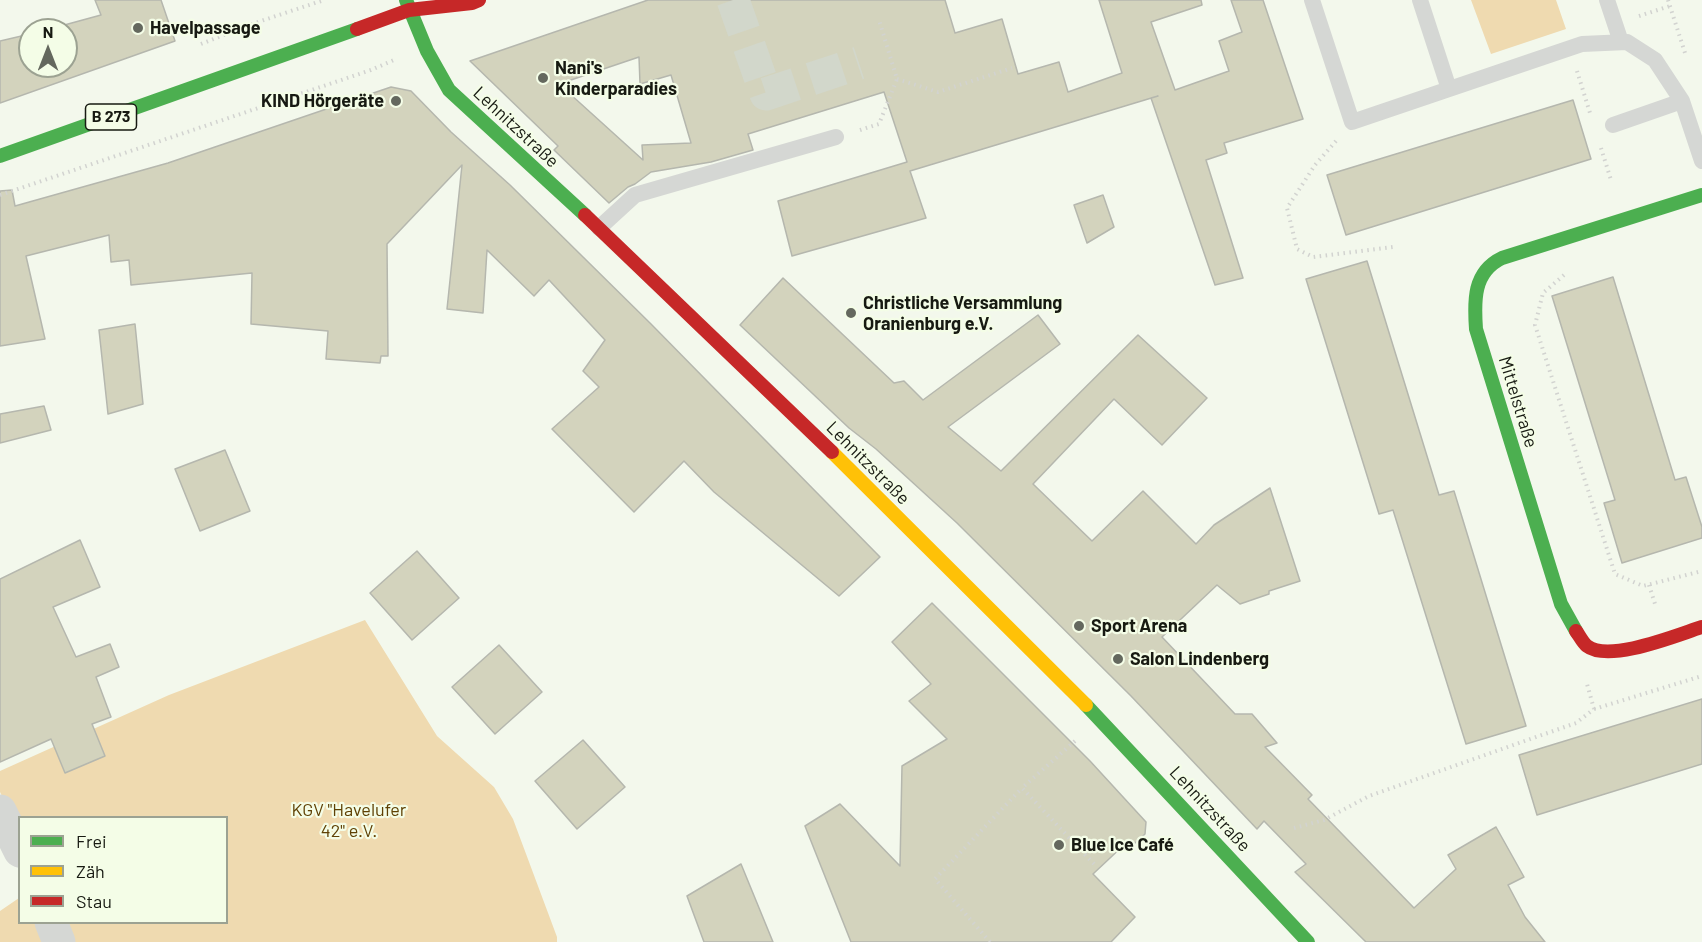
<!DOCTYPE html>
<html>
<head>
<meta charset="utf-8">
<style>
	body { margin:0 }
	#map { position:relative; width:1702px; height:942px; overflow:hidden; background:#f3f8ec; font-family:Barlow,sans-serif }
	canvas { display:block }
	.legend { position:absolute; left:18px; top:816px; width:210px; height:108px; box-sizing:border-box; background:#f4fde7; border:2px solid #9ca292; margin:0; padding:8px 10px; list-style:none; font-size:18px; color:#171a12 }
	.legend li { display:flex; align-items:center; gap:12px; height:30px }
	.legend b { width:30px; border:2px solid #9ca292 }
	.north { position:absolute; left:18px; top:18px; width:60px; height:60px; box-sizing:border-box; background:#f4fde7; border:2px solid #9ca292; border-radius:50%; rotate:0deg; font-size:16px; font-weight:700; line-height:24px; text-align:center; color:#171a12 }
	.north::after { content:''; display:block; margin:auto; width:21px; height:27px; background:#64685e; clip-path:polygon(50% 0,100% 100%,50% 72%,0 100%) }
</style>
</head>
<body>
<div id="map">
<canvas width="1702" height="942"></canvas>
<ul class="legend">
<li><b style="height:8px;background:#4caf50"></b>Frei</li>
<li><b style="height:8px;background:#ffc107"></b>Zäh</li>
<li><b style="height:8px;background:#c62828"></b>Stau</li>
</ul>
<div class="north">N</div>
</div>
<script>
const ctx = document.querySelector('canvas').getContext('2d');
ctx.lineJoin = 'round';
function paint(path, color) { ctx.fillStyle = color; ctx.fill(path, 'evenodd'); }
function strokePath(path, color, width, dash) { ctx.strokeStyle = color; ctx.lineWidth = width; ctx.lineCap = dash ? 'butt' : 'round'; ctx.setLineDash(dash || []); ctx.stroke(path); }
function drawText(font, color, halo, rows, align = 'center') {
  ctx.font = font + ' Barlow,sans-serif'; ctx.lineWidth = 4.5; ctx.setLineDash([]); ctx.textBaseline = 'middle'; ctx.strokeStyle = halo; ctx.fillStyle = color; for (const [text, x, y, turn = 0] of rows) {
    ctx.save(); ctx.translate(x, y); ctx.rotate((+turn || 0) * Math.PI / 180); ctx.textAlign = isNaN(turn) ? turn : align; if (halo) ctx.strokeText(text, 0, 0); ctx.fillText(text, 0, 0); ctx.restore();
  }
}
const green = new Path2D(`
	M1471 0H1556L1566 29 1491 54Z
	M365 620 437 736 494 787 513 819 557 937V942H0V911L19 898 20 922H226V818H20L19 833 0 792V771L169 695Z`);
const building = new Path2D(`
	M95 0H161L175 41 0 103V41L30 34V66H66V30H46L101 15Z
	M648 0H945L955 33 1002 19 1018 74 1059 62 1068 92 1122 73 1099 0H1201L1202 5 1151 22 1175 90 1229 71 1219 41 1242 32 1231 0H1263L1303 119 1224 143 1227 153 1206 160 1243 278 1215 285 1151 98 1158 96 910 171 926 218 792 256 778 201 907 162 884 92 748 134 753 150 711 162 651 172 635 184 628 187 609 203 554 150 558 146 470 61ZM639 57 640 84 671 75 691 143 642 145 643 160 559 84Z
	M391 87 411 91 451 132 510 185 651 324 880 557 839 596 714 492 684 461 634 512 552 429 599 387 583 371 605 340 549 280 534 296 487 250 483 313 447 309 462 165 387 244 388 356H381L380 363 326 359 328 331 251 324 252 273 131 285 129 260 111 262 109 235 26 256 45 339 0 346V191L12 190 15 206 168 163Z
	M1573 100 1591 159 1346 235 1327 175Z
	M1103 195 1114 227 1087 243 1074 205Z
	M1367 261 1439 495 1454 491 1526 726 1466 744 1393 510 1379 514 1306 279Z
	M1613 277 1675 480 1686 477 1702 527V538L1622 563 1604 503 1615 500 1552 296Z
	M783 278 894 383 904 381 923 400 1038 315 1060 344 948 427 1001 471 1138 335 1207 398 1162 445 1114 399 1033 484 1092 541 1143 491 1196 544 1214 525 1270 488 1300 581 1269 591V594L1240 604 1217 585 1162 637 1235 714H1252L1277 743 1265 747 1312 795 1308 799 1414 908 1456 869 1448 855 1496 827 1524 877 1508 885 1525 917 1545 942H1366L1295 872 1306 864 1264 821 1257 829 1131 696 957 523 876 449 849 428 740 325Z
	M135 324 143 404 108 414 99 330Z
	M44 406 51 430 0 443V414Z
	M225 450 250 511 200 531 175 469Z
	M80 540 100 587 53 607 76 657 110 644 119 667 96 677 111 717 92 724 105 756 65 773 51 739 0 762V579Z
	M417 551 459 598 412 640 370 593Z
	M932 603 1090 761 1146 822 1145 834 1135 843H1126L1093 874 1135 917 1111 942H851L805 826 840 804 900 866 902 766 947 739 909 701 931 684 892 642Z
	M499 645 542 692 495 734 452 687Z
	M1702 699V764L1537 815 1519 755Z
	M583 740 625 787 577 829 535 781Z
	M741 864 773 942H704L687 896Z`);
const streetTunnel = new Path2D(`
	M733 0 766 94 859 63`);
const path = new Path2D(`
	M1668 0 1686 56
	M1639 16 1670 6
	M201 44 246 26 324 0
	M1577 71 1590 113
	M897 79 938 92 1012 68
	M860 130 879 124 897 79 879 20
	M1336 141 1315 165 1287 208 1297 249 1313 257 1393 247
	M1601 148 1611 180
	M0 195 371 70 394 60
	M1564 275 1543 293 1535 325 1615 574 1643 586 1702 571
	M1649 585 1656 607
	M1594 709 1702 676
	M1075 741 1022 788 1094 864
	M1294 828 1324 820 1369 796 1576 723 1594 709 1587 684
	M990 942 935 879 1022 788`);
const lane = new Path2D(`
	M1312 0 1352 122 1582 44 1627 42 1655 60 1682 101 1702 161
	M1420 0 1449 89
	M1607 0 1621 42
	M1613 125 1682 101
	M599 228 635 195 836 137`);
const street = new Path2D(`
	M0 811 20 851
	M51 922 59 942`);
const fast = new Path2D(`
	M406 0 427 51 449 90 585 215
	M0 156 357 29
	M1576 631 1561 604 1476 329C1474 301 1473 272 1502 258L1702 195
	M1086 705 1308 942`);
const slow = new Path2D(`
	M832 452 1086 705`);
const jam = new Path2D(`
	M357 29 409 10 472 3 479 0
	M585 215 832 452
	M1576 631C1579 635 1583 643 1587 646 1609 663 1677 635 1702 627`);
const markers = [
	[138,28,6,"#64685e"],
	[543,78,6,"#64685e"],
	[396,101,6,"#64685e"],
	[851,313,6,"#64685e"],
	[1079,626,6,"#64685e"],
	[1118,659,6,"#64685e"],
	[1059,845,6,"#64685e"]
];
const shields = [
	[111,117,51]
];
const shieldNames = [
	["B 273",111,117]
];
const poiNames = [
	["Havelpassage",150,28],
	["Nani's",555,68],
	["Kinderparadies",555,89],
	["KIND Hörgeräte",384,101,"right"],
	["Christliche Versammlung",863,303],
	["Oranienburg e.V.",863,324],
	["Sport Arena",1091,626],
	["Salon Lindenberg",1130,659],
	["Blue Ice Café",1071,845]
];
const streetNames = [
	["Lehnitzstraße",516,127,43],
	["Mittelstraße",1518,402,73],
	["Lehnitzstraße",868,463,45],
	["Lehnitzstraße",1210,809,47]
];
const parkNames = [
	["KGV \"Havelufer",349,810],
	["42\" e.V.",349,831]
];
paint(green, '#efdab0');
paint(building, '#d3d3bd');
strokePath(building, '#b5b7ae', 1.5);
strokePath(streetTunnel, '#d2d7cb', 33, [33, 16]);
strokePath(path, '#d2d3d0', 4, [1.5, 4.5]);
strokePath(lane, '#d5d7d4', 16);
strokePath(street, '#d5d7d4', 33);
strokePath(fast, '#4caf50', 14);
strokePath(slow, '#ffc107', 14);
strokePath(jam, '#c62828', 14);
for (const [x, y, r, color] of markers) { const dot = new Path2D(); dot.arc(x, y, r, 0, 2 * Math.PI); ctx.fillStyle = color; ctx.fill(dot); strokePath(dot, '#f4fde7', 2); }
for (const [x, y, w] of shields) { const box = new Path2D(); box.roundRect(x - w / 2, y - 13, w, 26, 4.5); ctx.fillStyle = '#f4fde7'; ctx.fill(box); strokePath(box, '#171a12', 1.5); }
drawText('bold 16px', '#171a12', null, shieldNames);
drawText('bold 18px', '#171a12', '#f4fde7', poiNames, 'left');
drawText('18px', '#171a12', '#f4fde7', streetNames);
drawText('18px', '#5f4104', '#f4fde7', parkNames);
</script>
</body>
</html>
